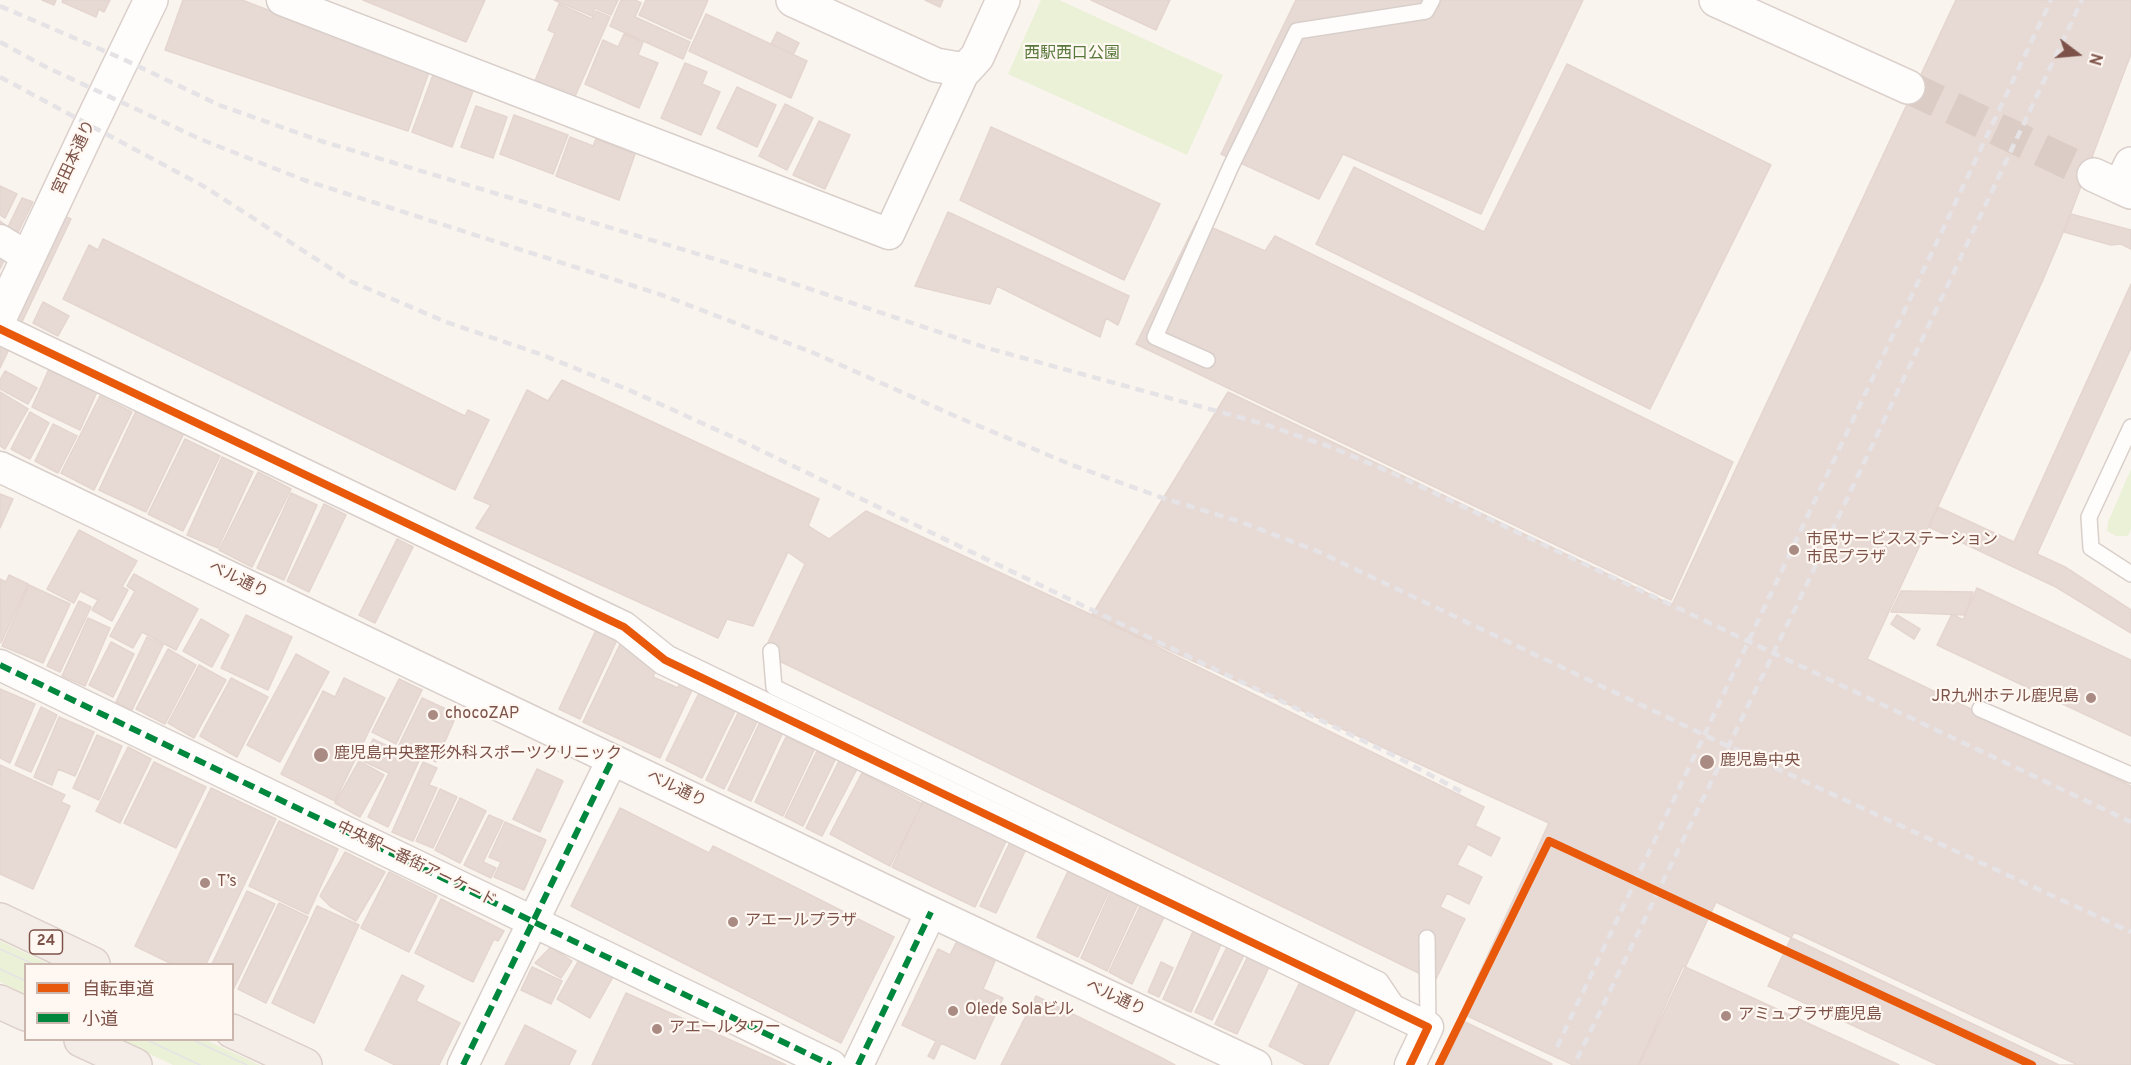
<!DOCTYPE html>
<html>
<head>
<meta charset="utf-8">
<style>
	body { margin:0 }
	#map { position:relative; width:2131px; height:1065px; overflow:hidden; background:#faf4ee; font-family:Overpass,"Noto Sans JP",sans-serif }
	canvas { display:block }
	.legend { position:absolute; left:24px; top:963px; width:210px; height:78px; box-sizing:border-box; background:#fff8f2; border:2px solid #cbb6ae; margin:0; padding:8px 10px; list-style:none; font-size:18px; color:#7d5349 }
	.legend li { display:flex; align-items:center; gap:12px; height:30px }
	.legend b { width:30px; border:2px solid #cbb6ae }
	.north { position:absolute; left:2047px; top:24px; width:60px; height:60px; -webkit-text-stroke:4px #fff8f2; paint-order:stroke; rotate:106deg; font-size:16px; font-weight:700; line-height:24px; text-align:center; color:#7d5349 }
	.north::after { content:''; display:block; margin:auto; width:21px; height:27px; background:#7d5349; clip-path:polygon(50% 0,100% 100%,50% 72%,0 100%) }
</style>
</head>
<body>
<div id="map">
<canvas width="2131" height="1065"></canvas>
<ul class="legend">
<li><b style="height:8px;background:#e8590c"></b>自転車道</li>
<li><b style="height:8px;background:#00873e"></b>小道</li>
</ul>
<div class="north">N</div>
</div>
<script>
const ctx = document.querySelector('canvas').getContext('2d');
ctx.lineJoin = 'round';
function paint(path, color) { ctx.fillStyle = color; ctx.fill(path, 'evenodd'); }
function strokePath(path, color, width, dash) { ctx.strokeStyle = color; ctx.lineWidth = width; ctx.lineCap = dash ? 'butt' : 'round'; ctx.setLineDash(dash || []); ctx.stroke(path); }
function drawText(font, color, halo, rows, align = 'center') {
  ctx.font = font + ' Overpass,"Noto Sans JP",sans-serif'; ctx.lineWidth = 4.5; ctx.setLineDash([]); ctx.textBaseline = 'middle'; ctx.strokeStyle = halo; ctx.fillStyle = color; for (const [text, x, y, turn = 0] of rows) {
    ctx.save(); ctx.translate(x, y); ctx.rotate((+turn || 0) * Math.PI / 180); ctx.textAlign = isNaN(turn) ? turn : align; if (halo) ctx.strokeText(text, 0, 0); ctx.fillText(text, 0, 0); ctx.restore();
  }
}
const green = new Path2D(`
	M1041 0H1059L1223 75 1187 155 1008 74Z
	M2131 469V529L2128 536H2116L2107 531 2108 522Z
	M0 941 49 964H26L25 994 0 982Z
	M120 1040H206L260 1065H173Z`);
const building = new Path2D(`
	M42 0H56L54 5Z
	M63 0H110L104 12 99 9 96 17 62 2Z
	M183 0H242L429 72 408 131 165 50Z
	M363 0H485L466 42Z
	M554 0H618L611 15 595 8 592 16Z
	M621 0H635L641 3 635 17 690 42 683 59 610 26Z
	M646 0H708L691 39 639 15Z
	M925 0H943L940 7Z
	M1091 0H1170L1156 30Z
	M1296 0H1583L1481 214 1343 154 1319 199 1221 154Z
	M1956 0H2131V54L2067 223 2042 282 1867 659 2131 786V1065H2059L1716 902 1639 1065H1573L1461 1013 1549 823 1092 615 1228 392 1672 605Z
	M559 4 592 19 596 11 610 17 573 101 534 83 555 33 548 30Z
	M706 14 807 61 791 98 689 51Z
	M777 32 799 43 793 55 771 44Z
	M624 34 643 42 638 55 658 63 639 108 585 84 603 40 618 47Z
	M685 63 707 72 702 84 720 92 701 135 661 118Z
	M1567 64 1771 165 1650 409 1316 244 1354 167 1484 232Z
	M433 75 473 91 452 147 412 132Z
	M737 87 776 105 757 147 717 128Z
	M785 104 813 118 787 170 759 156Z
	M476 106 507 117 493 158 461 147Z
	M514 115 568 135 553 174 500 154Z
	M819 121 850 135 825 189 793 175Z
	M991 127 1160 204 1124 280 960 200Z
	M570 137 593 146 596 139 635 154 619 200 556 176Z
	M0 186 17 194 5 218 0 215Z
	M22 198 33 202 0 269V221L8 227Z
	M948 212 1129 296 1118 325 1106 318 1100 337 997 286 990 304 915 286Z
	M2071 214 2131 230V249L2121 244 2111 245 2064 232Z
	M62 215 71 219 0 368V345Z
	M1197 221 1265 251 1275 236 1733 462 1671 600 1136 344Z
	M103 239 465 416 468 410 489 420 455 490 63 299 89 245 98 250Z
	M2131 284V348L2037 554 2065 567 2131 610V633L2056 587 1929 527 1938 507 2014 542Z
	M43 302 69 316 58 336 33 323Z
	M49 369 97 392 80 430 32 407Z
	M5 371 37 388 28 404 0 389V380Z
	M562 380 819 499 808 526 829 539 866 511 1092 615 1484 807 1475 826 1500 838 1491 856 1468 844 1457 865 1482 877 1469 904 1447 893 1440 907 1465 919 1435 981 763 653 805 564 788 552 753 626 727 619 718 638 476 528 491 505 474 498 527 390 548 401Z
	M0 392 28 409 5 449 0 446Z
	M100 396 132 412 94 490 61 473Z
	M136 411 184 433 146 512 99 490Z
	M30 412 49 423 30 459 11 449Z
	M53 424 77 436 58 473 35 461Z
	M185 439 220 456 183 531 148 514Z
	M222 457 253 472 218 548 187 535Z
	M258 472 291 489 252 567 219 550Z
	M291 493 317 505 284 580 257 568Z
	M0 494 13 499 0 528Z
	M324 504 346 515 309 592 287 581Z
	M79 530 137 561 122 587 128 590 112 621 92 610 98 600 80 591 74 603 47 589Z
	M397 539 413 547 375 623 359 615Z
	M134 574 198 609 176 650 142 632 133 648 110 636 135 591 127 586Z
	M9 575 28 584 1 643 0 579 6 582Z
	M29 585 70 604 43 663 2 646Z
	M1977 588 2131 660V736L1937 645 1952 614 1963 620Z
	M1901 591 1973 592 1965 615 1891 612Z
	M79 601 91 607 60 672 47 666Z
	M246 615 292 637 268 690 221 668Z
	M1897 615 1920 629 1914 639 1891 624Z
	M88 618 110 628 85 686 62 676Z
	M201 619 229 635 212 667 183 651Z
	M597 628 618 638 580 719 559 709Z
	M147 637 163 645 132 710 116 702Z
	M622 640 656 670 653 677 678 688 680 682 693 688 660 758 583 722Z
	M111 642 134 654 113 697 89 685Z
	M168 649 196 665 165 724 136 709Z
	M296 654 329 672 280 762 247 745Z
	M199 665 226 680 194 738 168 723Z
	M231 678 268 697 237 757 200 736Z
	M344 678 385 698 335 801 281 774 323 691 335 697Z
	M399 679 422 690 396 744 372 732Z
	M0 689 35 704 10 763 0 758Z
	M700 691 736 709 702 778 666 760Z
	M422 698 457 714 436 762 399 745Z
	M41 707 57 715 31 772 15 765Z
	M739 711 758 720 724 789 706 780Z
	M59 717 94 732 75 776 58 769 52 785 34 777Z
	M760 722 783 732 751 801 728 790Z
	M97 735 122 746 99 800 73 788Z
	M786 737 814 750 783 816 755 802Z
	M373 739 419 761 388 827 368 817 389 773 363 761Z
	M128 747 151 759 120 823 96 811Z
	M817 751 835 760 803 826 785 817Z
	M840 759 858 767 822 836 806 828Z
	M359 761 384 775 360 817 335 803Z
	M154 762 206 787 176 848 124 823Z
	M423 762 437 768 429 785 437 788 413 841 392 832Z
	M0 765 65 795 61 802 70 806 33 889 0 874Z
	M537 769 563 781 540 832 513 819Z
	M862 773 922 804 890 866 830 834Z
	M211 788 276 819 206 964H172L135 946Z
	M440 789 457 797 433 848 416 841Z
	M925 797 1008 837 975 907 892 867Z
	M460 798 486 811 460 863 435 850Z
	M620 808 709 853 713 846 894 937 841 1043 571 906Z
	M489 815 503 821 483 862 496 868 491 878 464 865Z
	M279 821 338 849 308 914 249 886Z
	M505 822 546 840 524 890 494 877 501 862 489 857Z
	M1011 840 1027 847 996 913 980 906Z
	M345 852 385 872 356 921 330 906 320 896Z
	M1070 867 1111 887 1078 957 1037 937Z
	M389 872 437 896 409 952 361 928Z
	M1112 889 1139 902 1107 971 1081 958Z
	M247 891 275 904 233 990 232 964H212Z
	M441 899 504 931 498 941 494 939 473 982 415 953Z
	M1142 902 1166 913 1132 984 1109 972Z
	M279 903 308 917 266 1003 238 989Z
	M317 906 359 925 314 1023 272 1003Z
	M1195 927 1223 940 1191 1012 1163 999Z
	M1794 932 2078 1065H1938L1768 986Z
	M956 943 995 961 983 989 1003 998 975 1059 941 1043 934 1059 928 1056 936 1041 902 1025 938 949 950 955Z
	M1228 945 1245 953 1212 1020 1195 1012Z
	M551 947 572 961 561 978 535 963Z
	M1249 954 1270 965 1237 1034 1215 1024Z
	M580 958 613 977 590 1018 557 999Z
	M1161 962 1173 968 1159 997 1148 992Z
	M1683 966 1899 1065H1638Z
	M532 967 562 981 551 1004 521 990Z
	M402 975 424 986 416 1001 460 1023 439 1065H395L365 1050Z
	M1300 982 1356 1009 1328 1065H1306L1269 1046Z
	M626 993 786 1065H592Z
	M1036 996 1160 1057 1175 1065H1001Z
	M1465 1022 1552 1064 1551 1065H1444Z
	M525 1025 576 1051 569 1065H505Z`);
const secondaryTunnel = new Path2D(`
	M1908 87 2094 175`);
const lane = new Path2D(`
	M1207 360 1155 337 1231 166 1297 31 1426 11 1432 0
	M2131 427 2089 517 2091 548 2131 574
	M771 651 774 687 1380 980 1399 1008
	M1980 709 2131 775
	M1427 938 1428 1027`);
const street = new Path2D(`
	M282 0 889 234 965 70
	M0 240 28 257
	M0 329 624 627 665 660 1428 1027 1410 1065
	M0 467 931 912 1256 1065
	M0 665 831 1065
	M463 1065 612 760
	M858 1065 931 912`);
const secondary = new Path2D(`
	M793 0 936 65 965 70 977 57 1003 0
	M1716 0 1908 87
	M2131 164 2120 187 2131 192
	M2094 175 2120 187
	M0 317 90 126 151 0`);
const primary = new Path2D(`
	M0 920 93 964
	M0 1002 26 1014
	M232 1031 305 1065
	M81 1040 135 1065`);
const tram = new Path2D(`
	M0 949 33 964
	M0 969 26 981
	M147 1040 200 1065
	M193 1040 247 1065`);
const rail = new Path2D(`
	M0 6 123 59 219 105 321 141 768 275 987 348 1264 424 1336 449 1392 473 2131 822
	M0 42 44 66 200 139 304 180 662 295 814 353 955 416 1072 465 1160 497 1238 521 1317 551 1715 740 2131 932
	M0 77 205 187 350 281 446 322 540 354 629 390 737 439 1393 755 1462 792
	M1557 1047 2051 0
	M1577 1059 1805 588 2082 0`);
const quiet = new Path2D(`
	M0 665 831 1065
	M463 1065 612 760
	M858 1065 931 912`);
const cycleway = new Path2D(`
	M0 329 624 627 665 660 1428 1027 1410 1065
	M1439 1065 1549 841 2032 1065`);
const markers = [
	[1794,550,6,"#a98b83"],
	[2091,698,6,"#a98b83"],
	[433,715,6,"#a98b83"],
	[321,755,8,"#a98b83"],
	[1707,762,8,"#a98b83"],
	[205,883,6,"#a98b83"],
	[733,922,6,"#a98b83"],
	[953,1011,6,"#a98b83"],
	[1726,1016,6,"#a98b83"],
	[657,1029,6,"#a98b83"]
];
const shields = [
	[46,942,33]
];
const shieldNames = [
	["24",46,942]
];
const parkNames = [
	["西駅西口公園",1072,55]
];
const streetNames = [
	["宮田本通り",75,158,-65],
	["ベル通り",238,581,26],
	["ベル通り",676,790,26],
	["中央駅一番街アーケード",416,865,26],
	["ベル通り",1115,999,25]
];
const poiNames = [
	["市民サービスステーション",1806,541],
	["市民プラザ",1806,559],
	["JR九州ホテル鹿児島",2079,698,"right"],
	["chocoZAP",445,715],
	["鹿児島中央整形外科スポーツクリニック",334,755],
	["鹿児島中央",1720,762],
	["T’s",217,883],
	["アエールプラザ",745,922],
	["Olede Solaビル",965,1011],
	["アミュプラザ鹿児島",1738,1016],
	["アエールタワー",669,1029]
];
paint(green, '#eaf1d7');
paint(building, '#e7dad5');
strokePath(building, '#e4d5cf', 1.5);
strokePath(secondaryTunnel, '#dbccc5', 33, [33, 16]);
strokePath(lane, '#d9cfca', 18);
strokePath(street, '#d9cfca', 33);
strokePath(secondary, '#dbd0cb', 36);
strokePath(primary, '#dccfca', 36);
strokePath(lane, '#fefdfc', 15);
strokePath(street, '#fefdfc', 30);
strokePath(secondary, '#fefdfc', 33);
strokePath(primary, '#f4ece6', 33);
strokePath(tram, '#e6e3e6', 1.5);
strokePath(rail, '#e6e3e6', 4.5, [9, 6]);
strokePath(quiet, '#00873e', 6, [12, 6]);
strokePath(cycleway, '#e8590c', 8);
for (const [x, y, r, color] of markers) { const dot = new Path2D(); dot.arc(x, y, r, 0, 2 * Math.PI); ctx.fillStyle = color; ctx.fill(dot); strokePath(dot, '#fff8f2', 2); }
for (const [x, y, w] of shields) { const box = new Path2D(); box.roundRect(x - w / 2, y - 12, w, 24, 4.5); ctx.fillStyle = '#fff8f2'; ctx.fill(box); strokePath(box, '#7d5349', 1.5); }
drawText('bold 15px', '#7d5349', null, shieldNames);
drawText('16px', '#57773b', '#fff8f2', parkNames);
drawText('16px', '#7d5349', '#fff8f2', streetNames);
drawText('16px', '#7d5349', '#fff8f2', poiNames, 'left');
</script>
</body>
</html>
